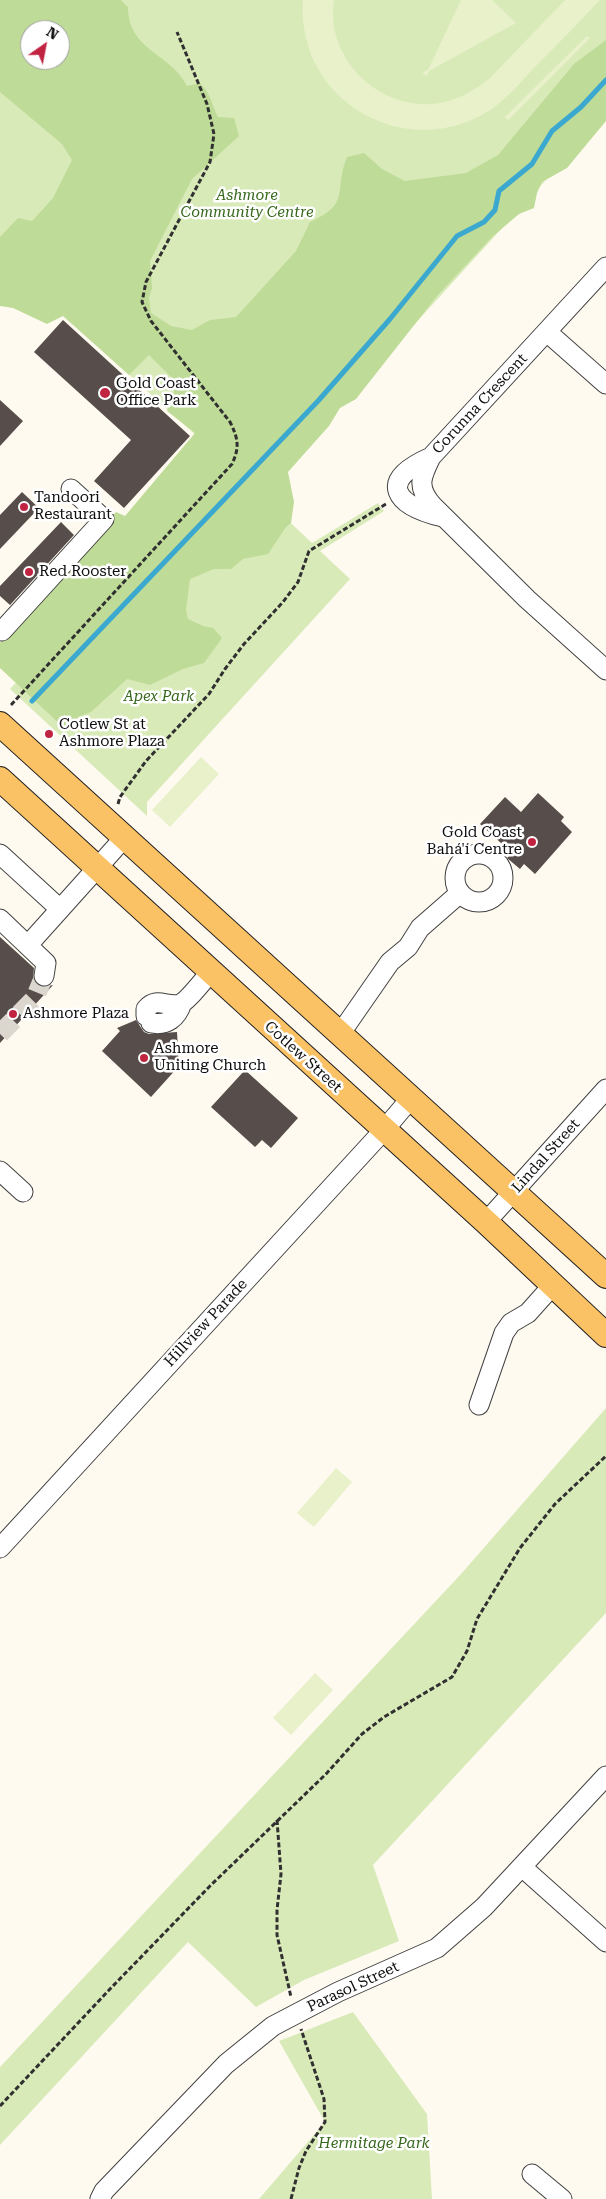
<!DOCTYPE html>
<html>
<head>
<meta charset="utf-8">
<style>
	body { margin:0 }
	#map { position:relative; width:606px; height:2199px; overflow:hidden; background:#fffaf0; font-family:"Roboto Serif",serif }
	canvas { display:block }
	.north { position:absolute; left:20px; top:20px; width:50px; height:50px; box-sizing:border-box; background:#fff; border:1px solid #9f9f9f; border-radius:50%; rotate:33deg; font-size:14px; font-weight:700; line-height:20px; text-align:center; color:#0e0e0e }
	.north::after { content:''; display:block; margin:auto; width:18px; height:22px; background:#c12441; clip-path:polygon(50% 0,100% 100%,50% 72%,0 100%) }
</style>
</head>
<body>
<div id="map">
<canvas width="606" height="2199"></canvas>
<div class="north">N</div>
</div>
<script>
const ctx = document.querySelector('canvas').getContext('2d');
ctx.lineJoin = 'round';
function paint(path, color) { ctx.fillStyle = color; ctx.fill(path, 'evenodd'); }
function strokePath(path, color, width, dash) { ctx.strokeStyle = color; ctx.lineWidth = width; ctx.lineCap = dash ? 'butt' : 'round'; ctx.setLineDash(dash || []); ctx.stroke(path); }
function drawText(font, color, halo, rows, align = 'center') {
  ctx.font = font + ' "Roboto Serif",serif'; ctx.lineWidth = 5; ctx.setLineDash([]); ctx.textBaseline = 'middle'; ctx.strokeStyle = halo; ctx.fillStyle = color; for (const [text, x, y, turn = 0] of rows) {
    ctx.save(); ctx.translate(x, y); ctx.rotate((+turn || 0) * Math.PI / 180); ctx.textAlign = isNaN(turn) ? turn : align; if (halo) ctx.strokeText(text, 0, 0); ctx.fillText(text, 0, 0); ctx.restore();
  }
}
const green = new Path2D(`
	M0 0H606V114L260 494 312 543 378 503 384 511 320 551 350 579 147 802V816L10 689 221 458 0 258ZM30 30H60V60H30Z
	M606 1408V1613L373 1865 399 1941 304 1980 256 2007 188 1942 0 2145V2067L461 1574Z
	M353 2012 427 2114 432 2199H259L325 2122 279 2041Z`);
const forest = new Path2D(`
	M0 0H121L128 7C128 51 171 53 187 86L200 83C211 94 211 103 218 117L234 118 239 136 192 179 150 261 152 288 149 298 151 313 171 326 192 330 210 320 236 317 296 251 310 222C352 203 333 192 347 157L364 153 382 169 405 181 466 173 498 155 574 64 606 40V121L567 168 542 182 537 193 534 208 519 214 492 237 437 296 356 399 340 408 329 426 288 472 294 502 291 523 286 527 268 554 243 559 231 569H214L190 579 186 610 188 619 203 626 213 628 222 638 204 663 183 669 150 685 127 679 91 712 74 719 64 728 0 668V643L16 620 37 608 62 572 116 512 125 516 195 433 167 411 177 383 149 355 129 375 63 316 47 324 13 308 0 306V237L18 218 32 221 53 198 72 160 62 144 0 92ZM30 30H60V60H30Z`);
const pitch = new Path2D(`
	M303 0H334C325 57 376 108 432 104 455 102 473 92 490 78L565 0H600C578 23 556 46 534 68 521 82 508 97 493 108 447 140 387 136 345 101 315 76 300 38 303 0Z
	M461 0H492L516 23 429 71 427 75H424L423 72 428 70Z
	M587 36 590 38 508 120 505 117Z
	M201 757 219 774 170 827 152 810Z
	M336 1468 352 1482 314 1527 297 1513Z
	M315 1673 333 1690 291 1735 273 1718Z`);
const stream = new Path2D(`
	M32 701 318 401 390 319 457 236 484 222 495 210 499 191 532 164 552 131 581 107 606 80`);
const building = new Path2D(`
	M63 320 190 436 124 508 94 481 131 440 34 352Z
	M0 400 23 421 0 446Z
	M22 492 39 508 0 549V515Z
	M61 522 74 535 10 605 0 596V586Z
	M538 793 564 817 561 821 572 832 535 874 524 864 520 869 507 858 512 853 480 824 505 797 521 812Z
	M0 937 34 968 33 980 37 984 43 987 53 985 0 1043Z
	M136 1020 144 1032 149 1034 177 1032 179 1066 151 1097 102 1051 120 1031 117 1028Z
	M245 1070 298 1118 271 1148 262 1140 255 1147 211 1107Z`);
const minorTunnel = new Path2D(`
	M0 1034 35 998 44 976`);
const path = new Path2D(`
	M11 705 232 464C240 447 238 438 230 422L151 321 142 302 146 282 210 162 214 134 207 104 177 32
	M118 804 120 797 146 761 209 694 225 669 244 644 283 602 298 582 309 551 386 504
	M277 1820 281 1874 277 1910V1935L291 1997
	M0 2106 110 1989 210 1886 326 1774 362 1734 384 1717 452 1677 467 1651 477 1619 520 1548 555 1504 606 1456
	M291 2199 299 2168 306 2151 325 2122 324 2099 301 2029`);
const minor = new Path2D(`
	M606 267 431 457C421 477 416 487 433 506L527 599 606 670
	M547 332 606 384
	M431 457C376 481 395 506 443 517
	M2 631 104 519 71 489
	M455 878a24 24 0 1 1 48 0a24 24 0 1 1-48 0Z
	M0 854 60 909
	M0 919 46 963 44 976
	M28 945 124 838
	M146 1016V1009C157 996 167 1008 180 1004 188 1001 204 979 211 972
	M151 1023C167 1026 177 1018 182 1003
	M340 1034 390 962 408 947 420 928 460 893
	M0 1171 23 1192
	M486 1222 606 1089
	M479 1405 504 1333 511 1323 528 1313 553 1285
	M0 1548 384 1130 411 1098
	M522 1867 606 1942
	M532 2174 562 2199
	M100 2199 104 2191 226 2064 273 2026 338 1992 437 1948 484 1907 606 1776`);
const major = new Path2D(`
	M0 724 606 1276
	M0 779 486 1222 606 1335`);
const markers = [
	[105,393,6,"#c12441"],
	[24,507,5,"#c12441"],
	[29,572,5,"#c12441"],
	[49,734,5,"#c12441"],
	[532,842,5,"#c12441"],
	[13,1014,5,"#c12441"],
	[144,1058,5,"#c12441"]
];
const parkNames = [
	["Ashmore",247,196],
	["Community Centre",247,213],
	["Apex Park",159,697],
	["Hermitage Park",374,2144]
];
const poiNames = [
	["Gold Coast",116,384],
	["Office Park",116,401],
	["Tandoori",34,498],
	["Restaurant",34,515],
	["Red Rooster",39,572],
	["Cotlew St at",59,725],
	["Ashmore Plaza",59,742],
	["Gold Coast",522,833,"right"],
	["Bahá'í Centre",522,850,"right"],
	["Ashmore Plaza",23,1014],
	["Ashmore",154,1049],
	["Uniting Church",154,1066]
];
const streetNames = [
	["Corunna Crescent",480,404,-47],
	["Cotlew Street",303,1057,42],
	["Lindal Street",546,1156,-48],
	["Hillview Parade",206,1323,-47],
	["Parasol Street",353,1987,-25]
];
paint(green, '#d9eab9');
paint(forest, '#bfdb98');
paint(pitch, '#e9f1cb');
strokePath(stream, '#3aa8cf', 5);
paint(building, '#574e4b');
strokePath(minorTunnel, '#dbd7ce', 19, [19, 9]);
strokePath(minor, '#414141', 21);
strokePath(major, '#1f1f1f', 26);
strokePath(path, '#303030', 3, [5, 2.5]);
strokePath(minor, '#fff', 19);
strokePath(major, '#fac165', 24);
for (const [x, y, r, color] of markers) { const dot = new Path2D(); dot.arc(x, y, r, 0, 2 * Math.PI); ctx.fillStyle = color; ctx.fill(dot); strokePath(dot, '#fff', 2); }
drawText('italic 15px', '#37681d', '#fff', parkNames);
drawText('15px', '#0e0e0e', '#fff', poiNames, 'left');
drawText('15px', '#0e0e0e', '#fff', streetNames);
</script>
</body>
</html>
